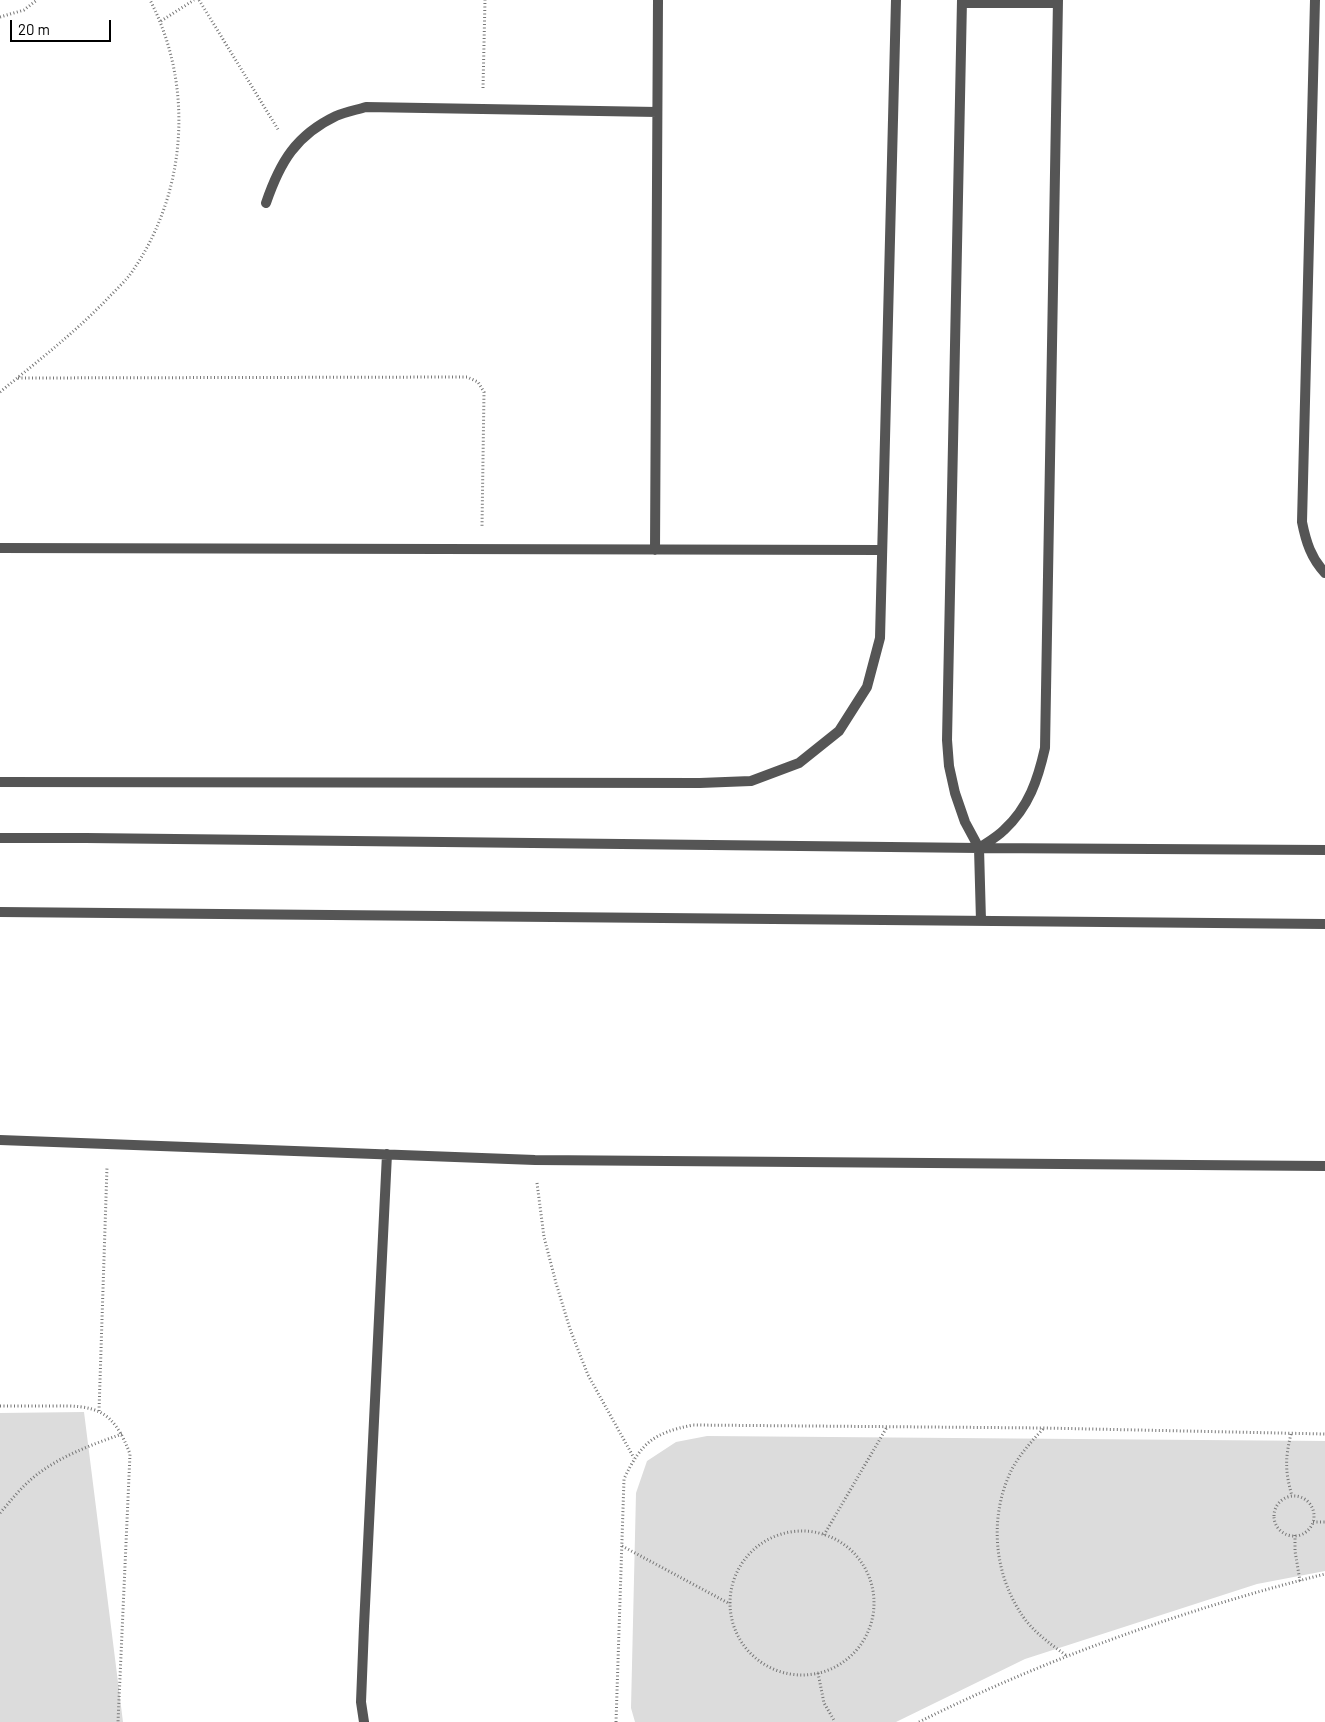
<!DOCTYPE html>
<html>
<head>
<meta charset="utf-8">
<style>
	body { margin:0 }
	#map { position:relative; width:1325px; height:1722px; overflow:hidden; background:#fff; font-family:Barlow,sans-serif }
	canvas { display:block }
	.scale { position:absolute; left:10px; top:20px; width:101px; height:22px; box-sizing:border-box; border:2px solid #000; border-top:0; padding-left:6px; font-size:15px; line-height:18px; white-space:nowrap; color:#000; -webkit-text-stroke:4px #fff; paint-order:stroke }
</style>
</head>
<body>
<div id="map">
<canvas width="1325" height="1722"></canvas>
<div class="scale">20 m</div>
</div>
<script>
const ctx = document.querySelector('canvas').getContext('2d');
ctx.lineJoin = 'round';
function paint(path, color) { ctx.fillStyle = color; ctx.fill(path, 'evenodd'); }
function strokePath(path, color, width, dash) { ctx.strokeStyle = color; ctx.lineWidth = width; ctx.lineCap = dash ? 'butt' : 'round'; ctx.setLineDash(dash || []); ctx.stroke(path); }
const green = new Path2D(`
	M84 1412 123 1722H0V1413Z
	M707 1436 1325 1441V1571L1257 1584 1025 1659 896 1722H635L631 1708 636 1493 647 1461 676 1442Z`);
const path = new Path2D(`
	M199 0 279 131
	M0 17 24 10 37 0
	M161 21 194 0
	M483 88 485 0
	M18 378 467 377 478 382 484 392 482 526
	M0 392C38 361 77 331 111 295 117 289 124 282 129 276 187 196 195 87 150 0
	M537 1183 544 1237 556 1283 570 1329 588 1375 634 1458
	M0 1406C17 1406 34 1406 51 1406 96 1405 113 1409 130 1454L118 1722
	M99 1411 107 1167
	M1043 1429C1031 1442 1019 1455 1011 1471 988 1519 994 1579 1027 1622 1039 1636 1053 1646 1067 1656
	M1291 1434C1285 1459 1285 1471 1292 1496
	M1274 1516a20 20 0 1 1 40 0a20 20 0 1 1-40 0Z
	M0 1513C8 1504 15 1495 23 1487 49 1460 88 1446 122 1434
	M1313 1522H1325
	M730 1603a72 72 0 1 1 144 0a72 72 0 1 1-144 0Z
	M824 1535 887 1427
	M1295 1535V1551L1300 1581
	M622 1546 730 1604
	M818 1673 824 1703 835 1722
	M616 1722 624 1479C641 1443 653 1433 693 1425L1044 1428 1325 1434
	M919 1722C1047 1658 1186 1609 1325 1574`);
const minor = new Path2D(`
	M962 0 947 740 949 766 955 793 965 822 979 848 981 921
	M1315 0 1302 522C1306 542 1311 558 1325 573
	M962 3H1058
	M266 203C280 162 296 135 336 116 345 112 356 110 366 107L657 112
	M0 548 882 550
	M655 550 658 0
	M0 782 700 783 751 781 799 763 839 731 867 687 880 638 896 0
	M0 838H86L979 848 1325 850
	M979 848C988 842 997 837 1004 830 1029 807 1038 779 1045 748L1058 0
	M0 912 1325 924
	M0 1140 535 1160 1325 1166
	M364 1722 361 1702 364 1626 387 1154`);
paint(green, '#dcdcdc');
strokePath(path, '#777', 3, [1, 2.5]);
strokePath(minor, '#555', 10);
</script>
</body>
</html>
